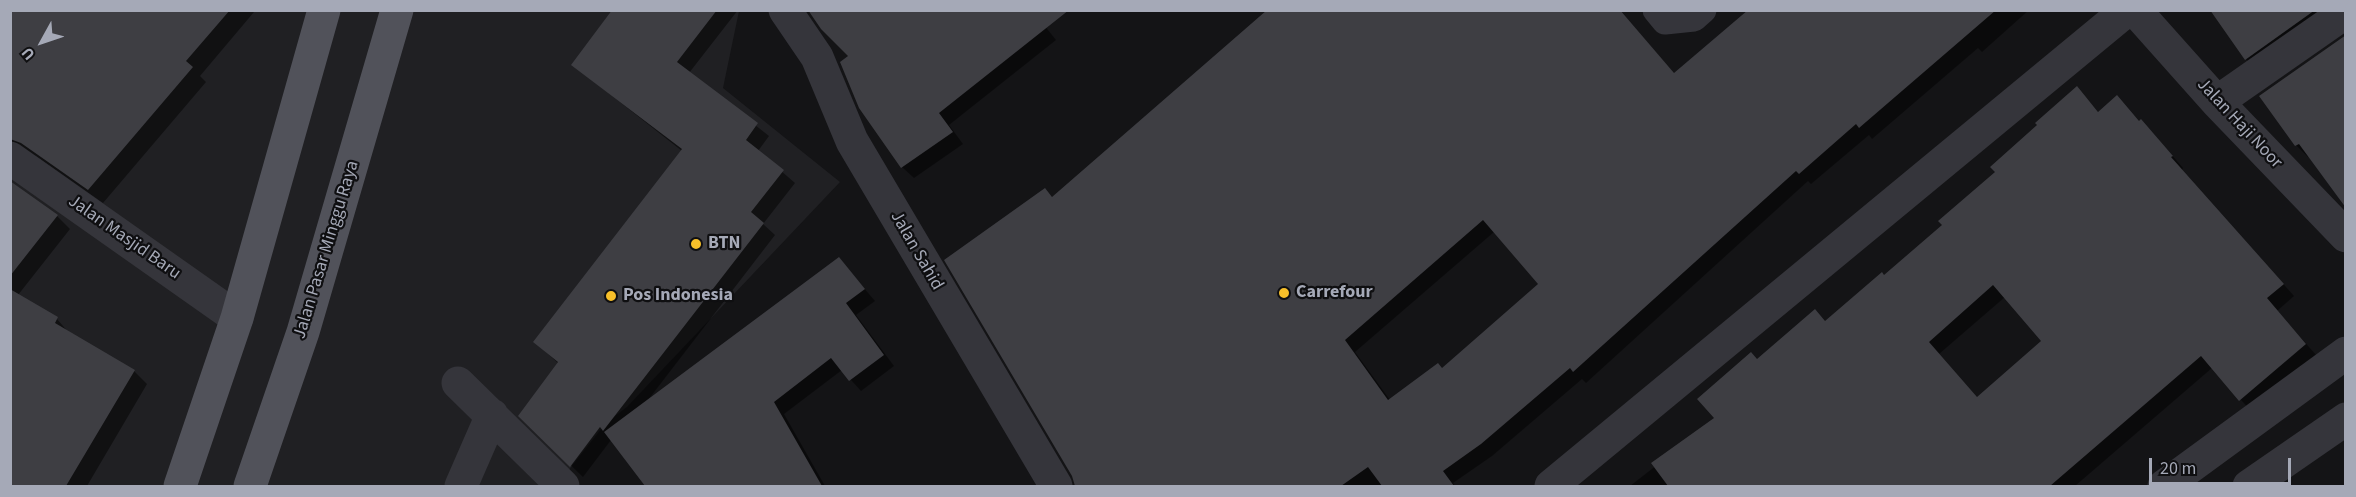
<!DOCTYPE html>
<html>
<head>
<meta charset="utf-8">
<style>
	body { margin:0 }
	#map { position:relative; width:2356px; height:497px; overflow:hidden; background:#141416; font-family:"Source Sans 3",sans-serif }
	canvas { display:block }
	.frame { position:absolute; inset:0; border:12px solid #a5a9b7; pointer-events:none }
	.north { position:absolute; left:12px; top:12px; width:60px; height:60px; -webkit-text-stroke:4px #0f0f11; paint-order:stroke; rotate:230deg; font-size:16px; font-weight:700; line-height:24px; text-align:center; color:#a5a9b7 }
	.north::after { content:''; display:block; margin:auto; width:21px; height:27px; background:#a5a9b7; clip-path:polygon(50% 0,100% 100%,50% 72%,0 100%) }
	.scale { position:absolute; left:2149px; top:458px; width:142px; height:27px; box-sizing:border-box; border:3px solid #a5a9b7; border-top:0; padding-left:8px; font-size:18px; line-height:21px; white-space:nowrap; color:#a5a9b7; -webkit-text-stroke:4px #0f0f11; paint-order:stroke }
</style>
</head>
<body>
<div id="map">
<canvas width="2356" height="497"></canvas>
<div class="frame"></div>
<div class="north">U</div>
<div class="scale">20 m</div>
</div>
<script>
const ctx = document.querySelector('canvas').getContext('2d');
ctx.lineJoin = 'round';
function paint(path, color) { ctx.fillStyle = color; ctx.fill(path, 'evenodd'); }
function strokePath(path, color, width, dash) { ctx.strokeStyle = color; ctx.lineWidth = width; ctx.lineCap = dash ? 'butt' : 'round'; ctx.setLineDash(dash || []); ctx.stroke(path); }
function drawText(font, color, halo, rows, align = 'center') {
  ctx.font = font + ' "Source Sans 3",sans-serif'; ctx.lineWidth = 4.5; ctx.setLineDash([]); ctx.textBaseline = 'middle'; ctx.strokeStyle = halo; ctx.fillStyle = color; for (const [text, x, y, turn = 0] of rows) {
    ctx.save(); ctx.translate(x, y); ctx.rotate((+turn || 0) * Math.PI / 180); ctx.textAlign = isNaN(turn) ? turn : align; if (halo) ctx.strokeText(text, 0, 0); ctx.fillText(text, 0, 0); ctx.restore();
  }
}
const built = new Path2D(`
	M11 10 739 11 723 88 840 182 627 407 606 423 556 486H11Z`);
const shadow = new Path2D(`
	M10 10H252L254 12 200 76 206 82 103 203 36 156 26 153 10 160Z
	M612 10H738L689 73 769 136 758 151 795 183 763 224 775 235 648 400 839 259 875 301 856 315 894 366 861 391 842 370 784 414 825 486H647L611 440 583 477 520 416 559 364 535 342 682 151 573 65Z
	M1032 10 1056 40 949 125 963 144 914 178 902 167 841 63Z
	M1262 10H1620L1675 75 1749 10H2029L1982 52 1978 48 1872 139 1869 135 1811 184 1808 181 1586 383 1582 379 1492 456 1453 483 1455 486H1076L1045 190 1053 198 1265 14ZM1494 232 1540 284 1443 370 1390 400 1355 352Z
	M2212 10H2344L2258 71 2246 59Z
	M2346 37 2310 156 2308 157 2296 145Z
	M2088 100 2099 113 2140 122 2153 133 2183 168 2182 170 2294 296 2277 311 2317 356 2252 412 2212 368 2075 486H1630L1716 419 1757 361 1826 322 1885 277ZM2005 297 2043 341 1977 398 1939 354Z
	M10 183 57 216 70 229 18 295 57 319 69 333 134 371 147 384 87 486H10Z`);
const building = new Path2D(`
	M10 10H230L186 61 193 67 88 190 21 143 10 139Z
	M612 10H717L677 62 758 123 746 140 784 170 751 212 764 223 603 431 600 427 570 467 518 416 558 362 533 342 682 149 571 65Z
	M808 10H1069L939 113 953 132 901 168 859 108 840 62 848 56 821 29Z
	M1267 10H1620L1674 73 1748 10H1996L1859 128 1856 124 1799 174 1796 171 1573 372 1570 368 1481 444 1443 471 1454 486H1382L1368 467 1341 486H1075L1072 476 944 260 1045 188 1052 197ZM1483 220 1538 284 1442 368 1438 363 1388 400 1345 340Z
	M2210 10H2315L2245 60Z
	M2346 35V208L2299 144 2295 146 2259 96Z
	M2077 86 2098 112 2117 95 2139 121 2141 119 2173 156 2171 157 2284 284 2267 298 2306 344 2239 401 2201 356 2050 486H1668L1651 463 1714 418 1697 399 1751 352 1757 359 1815 309 1825 321 1882 272 1884 275 1942 225 1938 221 1995 172 1990 167 2037 125 2035 123ZM1993 285 2041 341 1977 397 1929 342Z
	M10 181 58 215 10 276Z
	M839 257 865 289 846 303 884 355 849 381 831 358 774 402 822 486H645L604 432Z
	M10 289 58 317 55 323 135 370 66 486H10Z`);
const lane = new Path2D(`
	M1656 10 1665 21 1694 18 1703 10`);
const street = new Path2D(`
	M785 10 817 57 852 141 1056 486
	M2135 10 2217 102 2346 236
	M2217 102 2346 12
	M10 158 237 318
	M458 383 563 486
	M461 486 492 415
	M1551 486 2127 10
	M2164 486 2346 353
	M2249 486 2346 419`);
const primary = new Path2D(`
	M180 486 237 318 324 10
	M250 486 303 332 397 10`);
const markers = [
	[696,244,6,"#f8c02a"],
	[1284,293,6,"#f8c02a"],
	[611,296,6,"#f8c02a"]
];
const streetNames = [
	["Jalan Haji Noor",2239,124,47],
	["Jalan Masjid Baru",124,238,35],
	["Jalan Pasar Minggu Raya",327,250,-73],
	["Jalan Sahid",916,251,60]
];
const poiNames = [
	["BTN",708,244],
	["Carrefour",1296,293],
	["Pos Indonesia",623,296]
];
paint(built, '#202023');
paint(shadow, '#0007');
paint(building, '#3e3e43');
strokePath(lane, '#35353b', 27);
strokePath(street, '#35353b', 33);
strokePath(primary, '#51525a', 33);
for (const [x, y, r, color] of markers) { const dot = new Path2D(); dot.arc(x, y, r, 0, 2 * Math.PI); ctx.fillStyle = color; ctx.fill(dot); strokePath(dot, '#0f0f11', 2); }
drawText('18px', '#a5a9b7', '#0f0f11', streetNames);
drawText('bold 18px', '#a5a9b7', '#0f0f11', poiNames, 'left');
</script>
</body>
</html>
